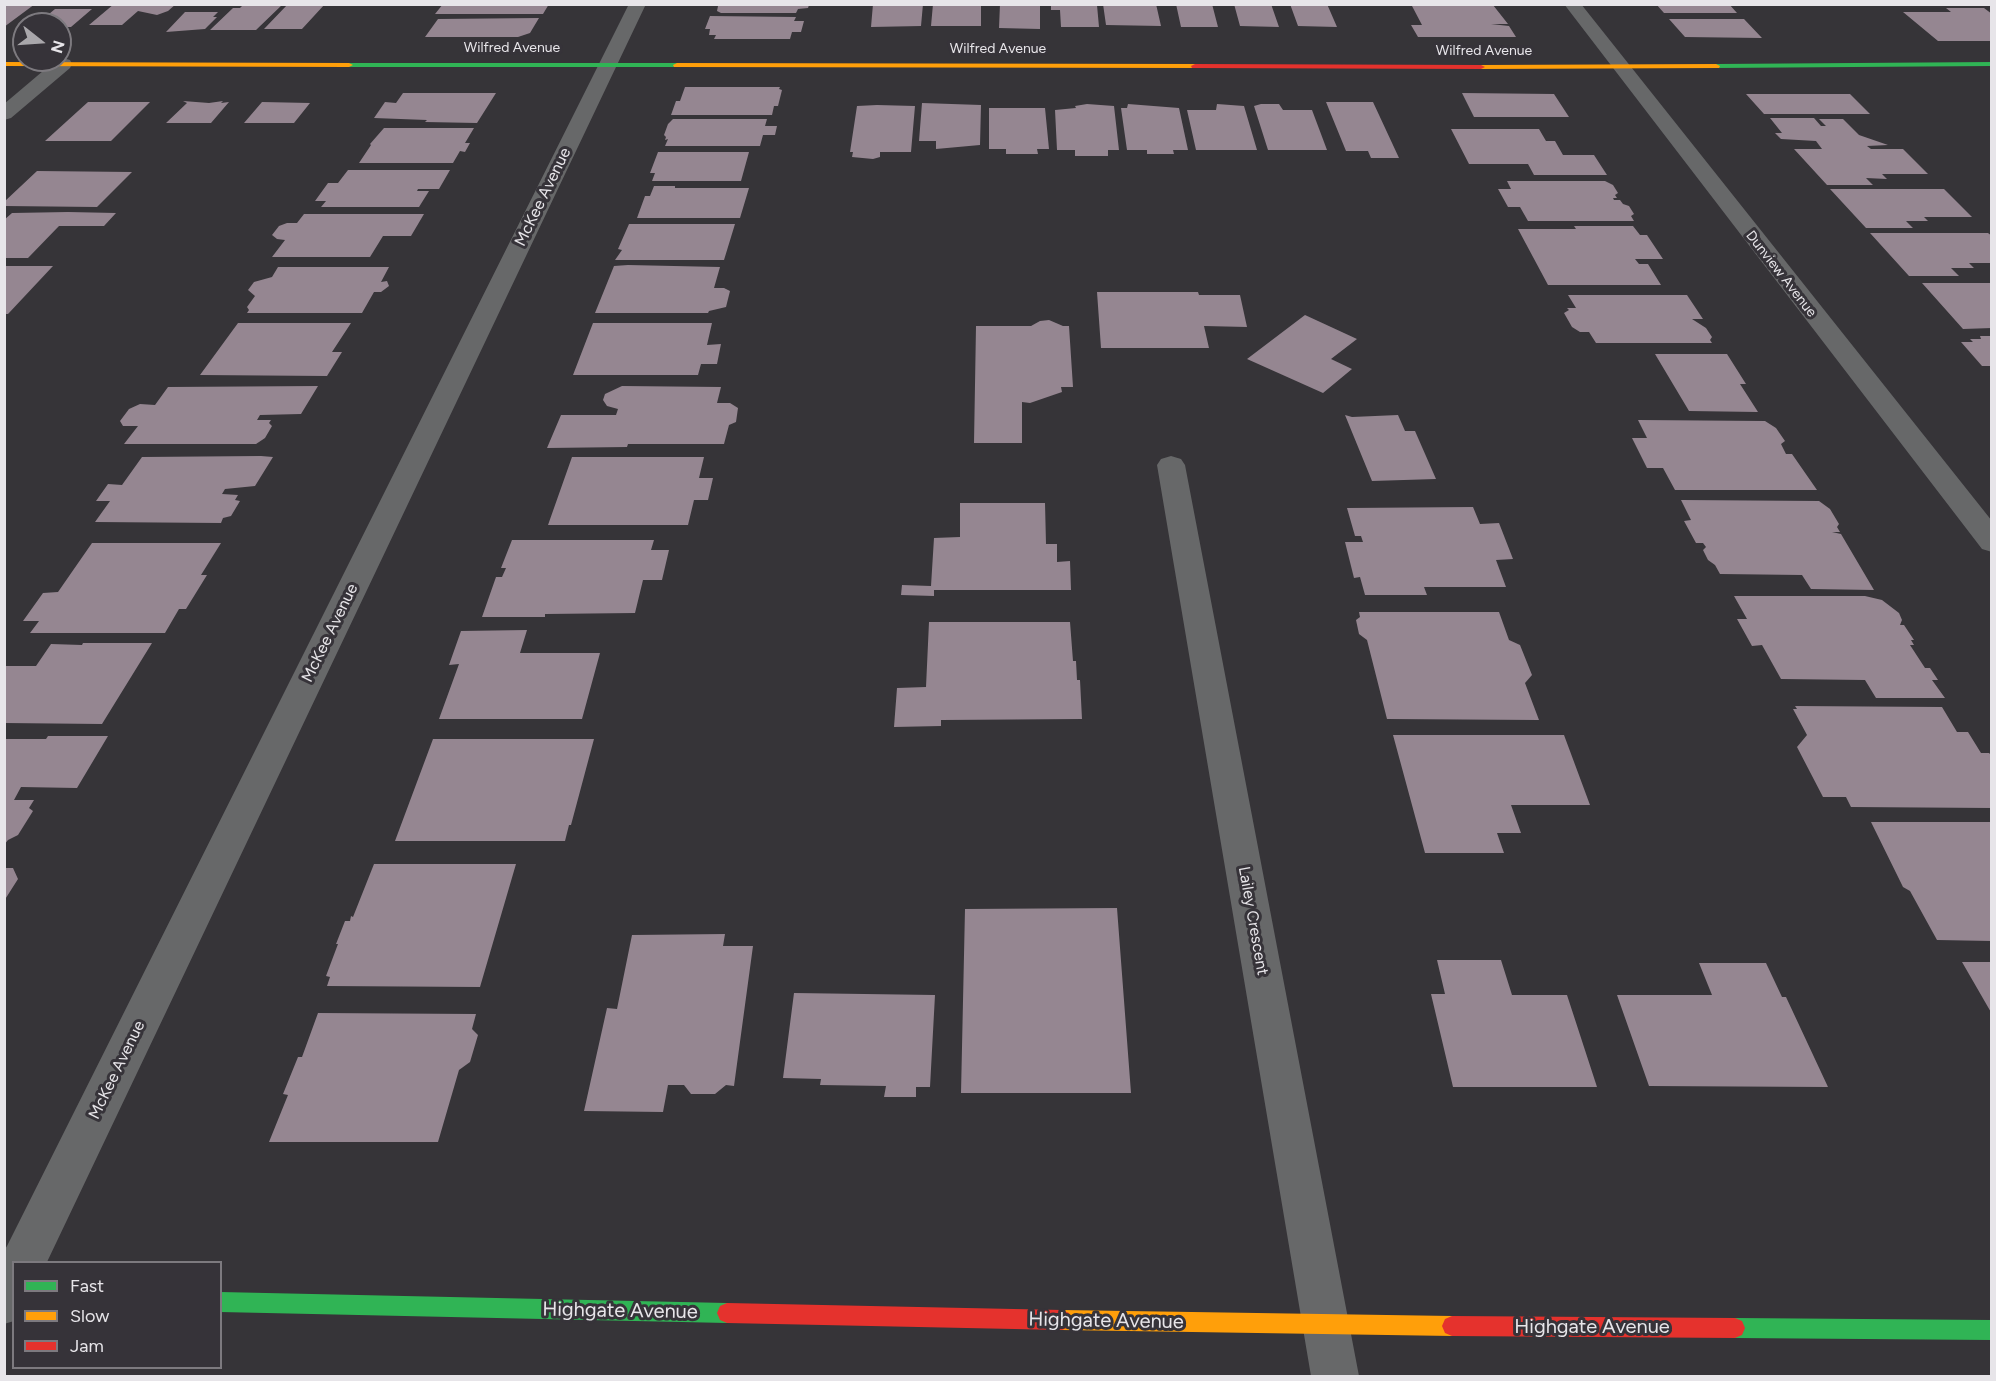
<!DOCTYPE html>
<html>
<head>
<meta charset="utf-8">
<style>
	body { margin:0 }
	#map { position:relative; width:1996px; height:1381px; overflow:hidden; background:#363438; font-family:Figtree,sans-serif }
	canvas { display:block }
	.frame { position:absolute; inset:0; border:6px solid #e7e5e9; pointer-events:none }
	.legend { position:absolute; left:12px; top:1261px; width:210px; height:108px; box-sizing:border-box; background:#363339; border:2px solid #7d7a7f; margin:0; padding:8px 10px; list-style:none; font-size:18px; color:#e7e5e9 }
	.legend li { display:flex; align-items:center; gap:12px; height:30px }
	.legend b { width:30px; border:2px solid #7d7a7f }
	.north { position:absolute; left:12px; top:12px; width:60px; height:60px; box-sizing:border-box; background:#363339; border:2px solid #7d7a7f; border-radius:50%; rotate:107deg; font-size:16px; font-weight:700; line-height:24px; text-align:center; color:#e7e5e9 }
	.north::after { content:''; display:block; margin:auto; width:21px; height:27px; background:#a9a7ab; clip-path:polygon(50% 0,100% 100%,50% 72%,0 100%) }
</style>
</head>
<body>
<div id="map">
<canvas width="1996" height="1381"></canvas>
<div class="frame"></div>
<ul class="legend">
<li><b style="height:8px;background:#30b455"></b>Fast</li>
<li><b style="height:8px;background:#ff9f0a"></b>Slow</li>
<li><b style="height:8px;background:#e5322d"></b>Jam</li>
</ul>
<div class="north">N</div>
</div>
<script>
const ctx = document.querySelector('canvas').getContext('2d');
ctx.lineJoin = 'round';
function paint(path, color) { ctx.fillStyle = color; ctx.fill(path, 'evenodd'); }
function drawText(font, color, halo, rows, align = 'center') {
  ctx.font = font + ' Figtree,sans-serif'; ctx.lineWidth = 6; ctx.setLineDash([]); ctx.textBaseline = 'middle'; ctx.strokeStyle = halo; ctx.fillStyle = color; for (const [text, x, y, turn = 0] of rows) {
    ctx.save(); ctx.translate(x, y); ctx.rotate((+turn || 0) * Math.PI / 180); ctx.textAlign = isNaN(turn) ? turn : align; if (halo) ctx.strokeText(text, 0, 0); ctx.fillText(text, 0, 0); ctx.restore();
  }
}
const building = new Path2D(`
	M4 4H35L4 27Z
	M114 4H176L168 11 157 15 138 11 122 25H89Z
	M244 4H283L256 30H210L233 8H240Z
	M288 4H325L302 29H264Z
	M443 4H549L543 14H435Z
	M873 4H923L921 26 871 27Z
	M933 4H981V26H931Z
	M1000 4H1040V29L999 28Z
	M1051 4 1097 5 1099 27H1061L1060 10H1051Z
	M1103 4H1156L1161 26 1106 25Z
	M1176 4H1212L1218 27H1181Z
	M1234 4H1271L1279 27 1240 26Z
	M1290 4H1327L1337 27 1298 26Z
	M1656 4H1729L1737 13H1664Z
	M722 5H809L808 8 798 9 796 13H721L717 11 718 6Z
	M1493 5 1508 24H1491L1509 26 1516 37H1418L1411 25H1422L1412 6Z
	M1946 8H1984L1992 14V41H1938L1903 12H1951Z
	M55 9H92L71 27H60V24H37Z
	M185 12H218L213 17H217L205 29 166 32Z
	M710 16 796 17 794 21H804L801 32H792L790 39H714L716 35H709L710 29H705Z
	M539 18 530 33 518 37H425L438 19Z
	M1669 19H1744L1762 38 1685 37Z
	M685 87H780L779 89 782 90 778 106H774L772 115H671L676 101H680Z
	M403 93H496L477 123 425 122 427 120 374 118 385 102 396 103Z
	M1462 93 1554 94 1569 117H1474Z
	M1746 94H1850L1870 114H1764Z
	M183 101 209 103 223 101 221 103 229 102 211 123H166L187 103Z
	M88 102H150L111 141H45Z
	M262 102 310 103 294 123H244Z
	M1326 102H1373L1399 158H1371L1368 151H1346Z
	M922 103 981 105 980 145 936 149V141H919Z
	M1087 104 1114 106 1119 150H1108V156H1075V150H1057L1055 110 1076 108 1075 106Z
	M1128 104 1179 108 1188 150H1173L1174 154H1147V150H1127L1121 108H1127Z
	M1217 104 1244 106 1257 150H1196L1187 110H1216Z
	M1261 104H1279L1283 110H1312L1327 150H1268L1254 106Z
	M877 105 915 106 911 152H880V157L873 159 852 157 853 152H850L857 106Z
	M989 108H1045L1049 149H1037L1038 154H1006V149H989Z
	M1770 118H1814L1821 126H1826L1819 119H1843L1859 135 1888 145 1867 146 1871 149H1903L1928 174H1882L1887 179 1866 178 1873 185H1827L1794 149H1822L1816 141 1781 139 1775 133H1782Z
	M673 119H767L765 126H777L775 135H763L760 146H665L668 139 665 140 666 137 664 135 668 124Z
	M384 128H474L465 143H470L465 152 460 151 453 163H359L371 145 370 144Z
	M1451 129H1539L1546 141H1555L1563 155H1594L1607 175H1534L1528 164H1469Z
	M658 152H749L741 181H652L655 173H650Z
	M348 170H450L439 189H418L417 191H429L419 207H321L326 201H315L328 183H338Z
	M37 171 132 172 97 207 4 206V202Z
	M1507 181H1605L1613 185 1618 193 1615 195 1617 198H1613L1614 200H1620L1623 204 1629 206 1634 214 1631 216 1634 221H1528L1520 207H1508L1498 189H1511Z
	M654 186H675V188H749L740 218H637L645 196H650Z
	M1830 189H1944L1972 217H1924L1928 221H1906L1913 228H1866Z
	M12 213 68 212 116 213 104 226H59L28 258H4V220Z
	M304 214H424L411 236H383L370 257H272L285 240 277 239 272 235 279 226 287 223H297Z
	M629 224H735L724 260H615L622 250 618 249Z
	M1574 226H1633L1640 235H1647L1663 259H1635L1639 264H1648L1661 285H1548L1518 229H1576Z
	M1870 233H1988L1992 236V263H1969L1974 268H1951L1959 276H1909Z
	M628 265 720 267 714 288H724L730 291 726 307 709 311 708 313H595L614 266Z
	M4 266H53L8 314H4Z
	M278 267H389L381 282 387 281 389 286 381 292H374L362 313H247L249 310 247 307 255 296 248 290 254 282 272 277Z
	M1922 283H1992V328L1963 329Z
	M1097 292H1198L1199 295H1240L1247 327 1204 326 1209 348H1101Z
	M1568 295H1687L1703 319H1692L1706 328 1712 337 1710 340 1712 343H1596L1589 332H1580L1572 327 1564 313 1569 310 1567 308H1576Z
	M1305 315 1357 339 1331 359 1352 369 1323 393 1247 359Z
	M1049 320 1063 326H1069L1073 387H1061L1062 392 1030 403 1022 402V443H974L976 326H1031L1040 321Z
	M238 323H351L332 352H342L327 376 200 375Z
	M593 323H712L707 345 721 344 717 364H701L698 375H573Z
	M1980 336H1992V366H1982L1961 342H1973L1970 339H1981Z
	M1655 354H1727L1746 384H1740L1758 412 1689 411Z
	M318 386 301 414 260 415 257 420H271L269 423 272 426 265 438 256 444H124L138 426H123L120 421 129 409 140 404 155 405 168 387Z
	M622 386 721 387 717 403H730L738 408 736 422 729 425 724 444H628L627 447 547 448 561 415H616L618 409 607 406 603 400 605 394Z
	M1345 415 1352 417 1398 415 1405 431H1415L1436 479 1372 481Z
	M1638 420 1765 421 1776 428 1785 441 1781 444 1786 454H1792L1817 490H1675L1663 468H1647L1632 438H1647Z
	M261 456 273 457 255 486 225 489 222 494 238 495 235 500 240 501 231 516 223 518 221 523 95 522 110 501H96L108 484 122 485 142 457Z
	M572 457H704L699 478H713L708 500H694L688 525H548Z
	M1681 500 1819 501 1830 509 1839 524 1837 527 1840 532H1832L1841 534 1874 590 1811 589 1802 575 1720 574 1715 565 1708 560 1703 550 1706 547 1703 543H1696L1684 521 1691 520Z
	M960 503H1045L1046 544H1057V562L1070 561 1071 590H934V596L901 595 902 585 931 586 934 538 960 537Z
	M1473 507 1480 524 1499 523 1513 559 1496 560 1506 587H1424L1427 595H1365L1360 577 1354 578 1345 542H1363L1361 536H1355L1347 508Z
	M512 540H654L651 550H669L662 580H643L635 613 545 614V617H482L496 577H502L506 568H501Z
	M92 543H221L201 575H207L186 609H179L165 633H30L39 621H23L43 593 58 592Z
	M1734 596H1865L1882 600 1899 613 1902 620 1900 625H1904L1914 640H1911L1914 645H1910L1925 668H1930L1938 680H1932L1945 698H1876L1865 680 1781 679 1762 645 1752 646 1737 619H1747Z
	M1359 612H1499L1509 640 1520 645 1532 675 1525 683 1539 720 1387 719 1367 640 1359 634 1356 620 1360 617Z
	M929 622H1070L1073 661H1076L1077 680H1080L1082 719 941 720V726L894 727 897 688 926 687Z
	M527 630 520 653H600L582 719H439L459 664 449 665 461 631Z
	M83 643H152L102 724 4 723V666H36L51 644 82 645Z
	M1795 706 1942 707 1957 732H1968L1981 753H1989L1992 756V808L1851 807 1846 797H1823L1797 747 1807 735 1793 709H1797Z
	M1393 735H1564L1590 805H1511L1521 833H1497L1504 853H1425Z
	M48 736H108L77 788 21 787 14 800H34L29 808 33 811 18 835 8 840 4 845V739H46Z
	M433 739H594L571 825H569L565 841H395Z
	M1871 822H1992V941L1937 940 1910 891 1903 887Z
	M374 864H516L480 987 327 986 330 977 326 976 338 944H336L345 921H350L351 916 353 917Z
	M4 868H13L18 879 4 901Z
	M1117 908 1131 1093H961L965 909Z
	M725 934 723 946H753L734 1086 726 1085 715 1094H691L684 1085H668L663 1112 584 1111 607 1008 617 1009 632 935Z
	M1437 960H1501L1512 995H1567L1597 1087H1453L1431 994H1445Z
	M1962 962H1992V1014Z
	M1699 963H1766L1782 997H1786L1828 1087 1649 1086 1617 995H1712Z
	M794 993 935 995 930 1087H916V1097H884L886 1086 820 1085 821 1079 783 1078Z
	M318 1013 476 1014 472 1029 478 1035 470 1062 459 1070 438 1142H269L288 1095 283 1094 298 1057H302Z`);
const street = new Path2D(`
	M629 4H646L47 1262H14V1321L4 1324V1251L7 1246Z
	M1564 4H1581L1992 521V552L1982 549Z
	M63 58 70 60 72 64 70 68 11 118 4 120V104L56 60Z
	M1171 456 1181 459 1185 465 1359 1376H1311L1157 465 1161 459Z`);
const fast = new Path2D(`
	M1992 62V66L1716 68 1712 66 1716 64Z
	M349 63H677L681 65 677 67H346L345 65Z
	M220 1292 727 1303 734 1306 737 1313 734 1320 727 1323 220 1312Z
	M1735 1318 1992 1320V1340L1735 1338 1728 1335 1725 1328 1728 1321Z`);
const slow = new Path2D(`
	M4 62 349 63 353 65 349 67 4 66Z
	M677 63 1195 64 1199 66 1195 68 674 67 673 65Z
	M1716 64 1720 66 1719 68 1481 69 1477 67 1481 65Z
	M1062 1310 1452 1316 1459 1319 1462 1326 1459 1333 1452 1336 1062 1330 1055 1327 1052 1320 1055 1313Z`);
const jam = new Path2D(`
	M1195 64 1481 65 1485 67 1481 69 1192 68 1191 66Z
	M727 1303 1062 1310 1069 1313 1072 1320 1069 1327 1062 1330 727 1323 720 1320 717 1313 720 1306Z
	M1452 1316 1735 1318 1742 1321 1745 1328 1742 1335 1735 1338 1452 1336 1445 1333 1442 1326 1445 1319Z`);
const farStreetnames = [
	["Wilfred Avenue",512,48],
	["Wilfred Avenue",998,49],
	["Wilfred Avenue",1484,51],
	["Dunview Avenue",1781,274,52]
];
const streetNames = [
	["McKee Avenue",543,197,-64],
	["McKee Avenue",330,633,-64],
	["Lailey Crescent",1253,921,80],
	["McKee Avenue",117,1070,-64]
];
const nearStreetnames = [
	["Highgate Avenue",620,1311,1],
	["Highgate Avenue",1106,1321,1],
	["Highgate Avenue",1592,1327]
];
paint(building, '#958691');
paint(street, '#676869');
paint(fast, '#30b455');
paint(slow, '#ff9f0a');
paint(jam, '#e5322d');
drawText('14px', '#e7e5e9', '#363339', farStreetnames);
drawText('16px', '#e7e5e9', '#363339', streetNames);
drawText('20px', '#e7e5e9', '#363339', nearStreetnames);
</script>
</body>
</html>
